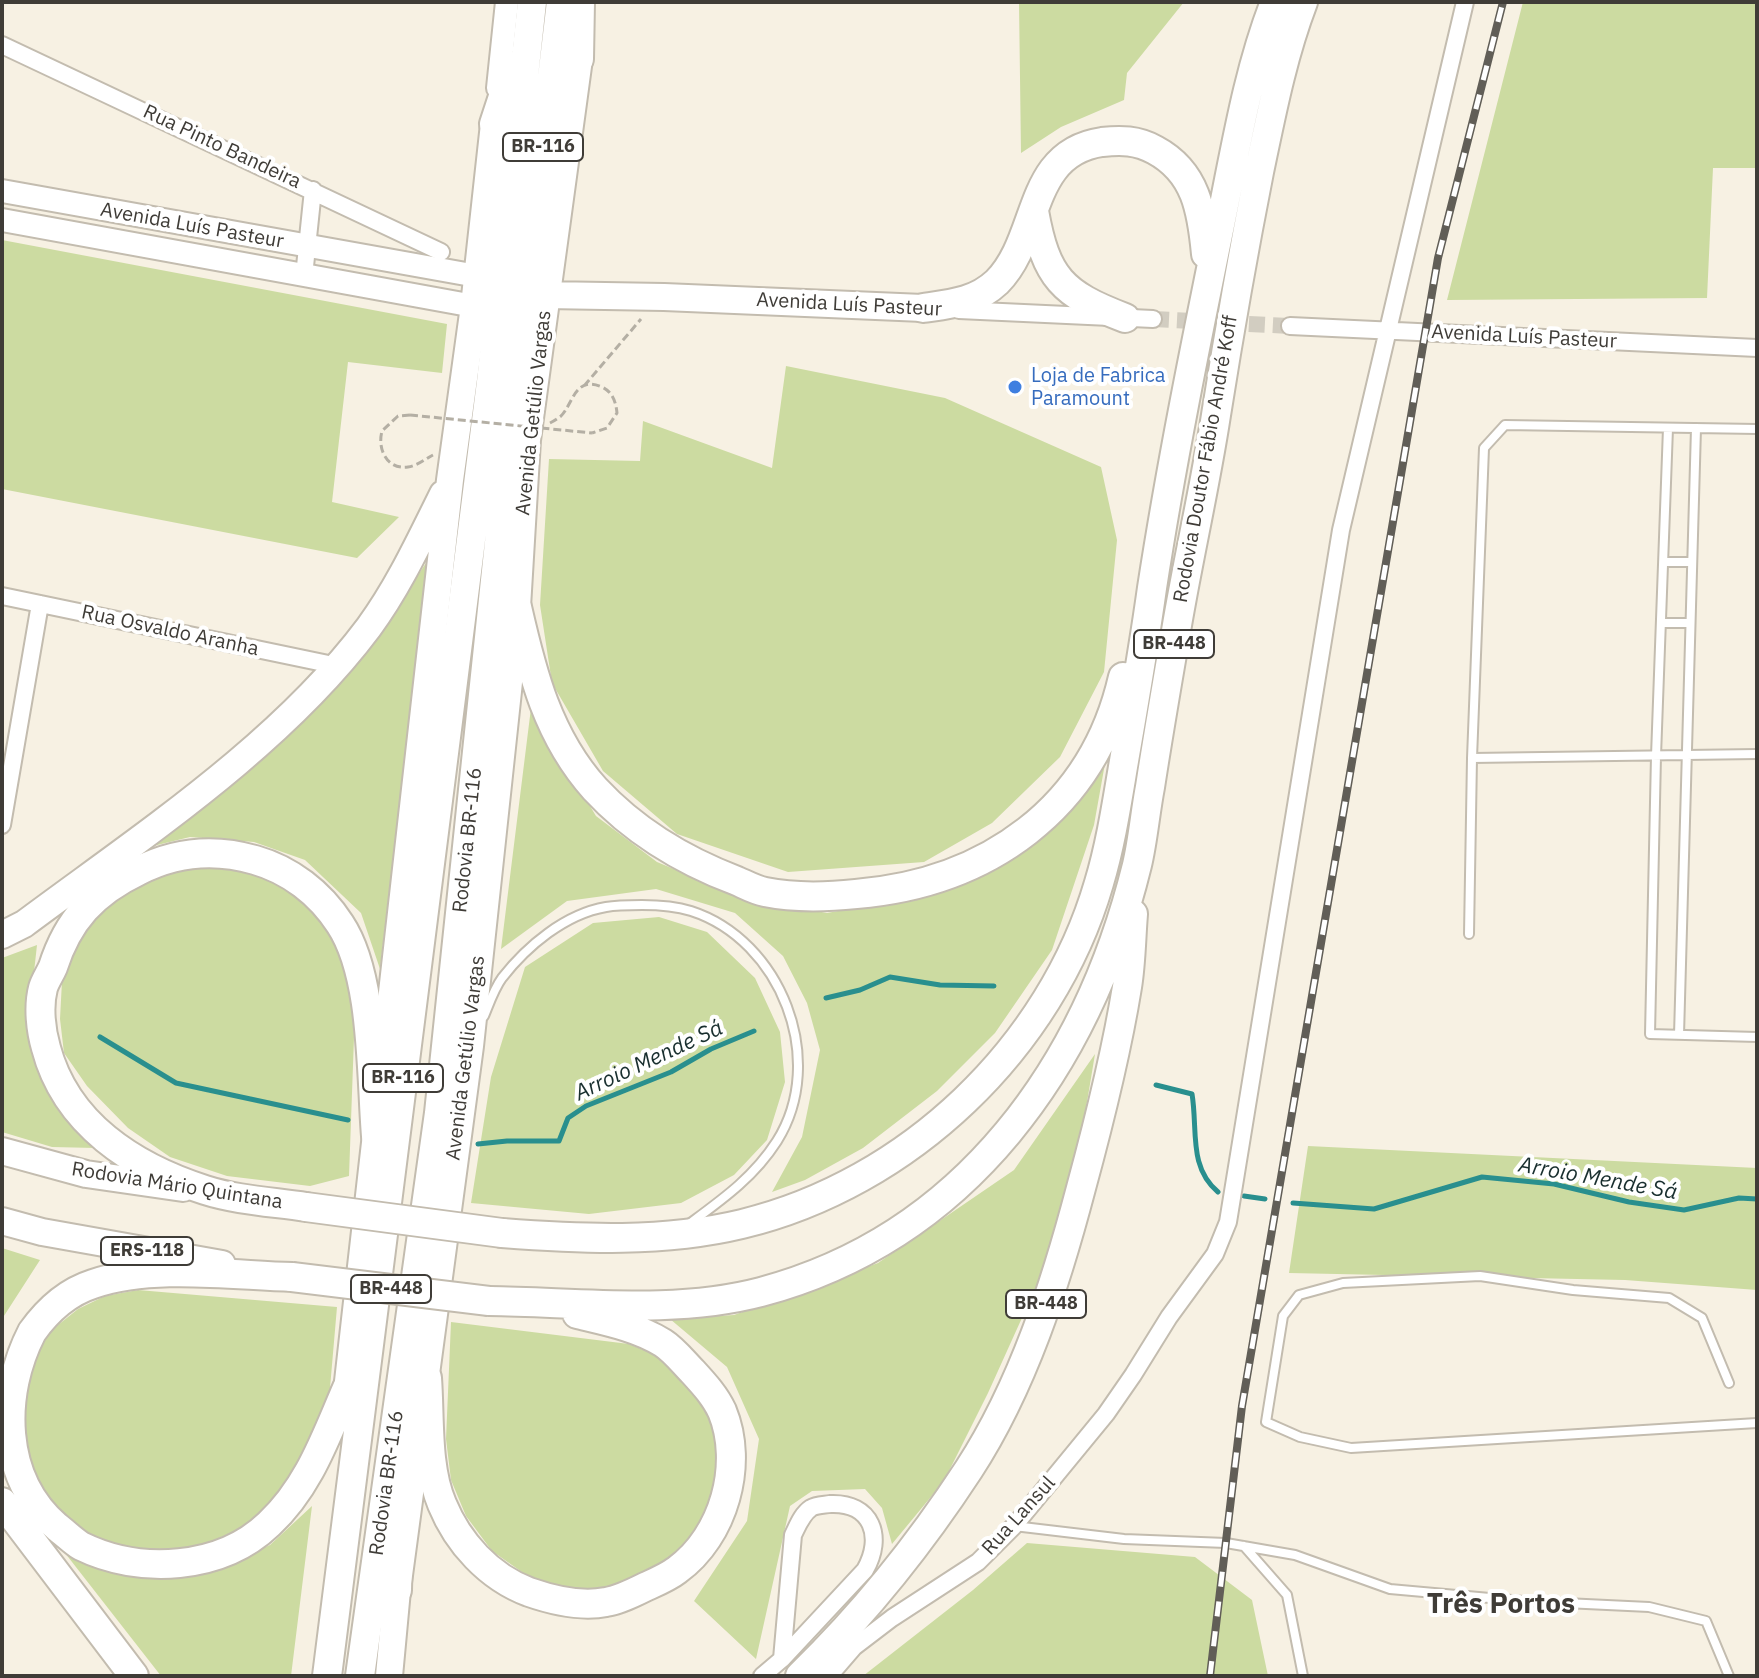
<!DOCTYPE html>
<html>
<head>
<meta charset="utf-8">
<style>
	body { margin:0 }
	#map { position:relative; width:1759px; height:1678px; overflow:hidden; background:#f7f1e3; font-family:"IBM Plex Sans",sans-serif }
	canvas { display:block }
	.frame { position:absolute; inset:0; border:4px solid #3f3c37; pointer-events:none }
</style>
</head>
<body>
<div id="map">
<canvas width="1759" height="1678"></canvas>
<div class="frame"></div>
</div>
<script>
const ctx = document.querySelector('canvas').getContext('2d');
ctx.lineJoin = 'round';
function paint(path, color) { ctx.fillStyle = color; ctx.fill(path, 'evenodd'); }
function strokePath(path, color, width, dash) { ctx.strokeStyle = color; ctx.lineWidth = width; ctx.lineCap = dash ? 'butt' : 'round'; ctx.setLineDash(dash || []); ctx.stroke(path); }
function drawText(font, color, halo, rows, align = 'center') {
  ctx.font = font + ' "IBM Plex Sans",sans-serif'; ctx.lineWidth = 8; ctx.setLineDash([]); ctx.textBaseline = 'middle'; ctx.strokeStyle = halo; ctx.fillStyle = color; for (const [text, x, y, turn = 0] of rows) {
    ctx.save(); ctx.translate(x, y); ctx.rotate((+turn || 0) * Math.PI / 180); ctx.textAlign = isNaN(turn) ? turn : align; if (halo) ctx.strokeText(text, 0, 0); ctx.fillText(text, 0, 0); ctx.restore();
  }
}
const green = new Path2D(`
	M1019 2H1184L1127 73 1124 100 1061 127 1021 153Z
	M1523 2H1757V168H1713L1707 298 1447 300Z
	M2 240 447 324 442 373 348 362 332 502 399 517 357 558 2 489Z
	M786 366 945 398 1101 467 1117 540 1104 672 1060 757 992 823 924 862 788 872 677 834 603 771 552 683 540 605 549 459 640 461 643 421 772 468Z
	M428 560 380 969 361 913 305 860 254 842 190 837 149 847 302 723 366 653Z
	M531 708 596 816 657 862 741 897 827 913 930 894 1009 862 1089 786 1106 758 1094 825 1052 950 995 1033 937 1091 863 1148 805 1180 772 1192 802 1137 820 1050 807 1003 783 956 735 913 656 889 567 901 501 949Z
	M228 865 281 884 311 906 336 939 349 977 355 1010 349 1176 310 1186 227 1176 170 1157 128 1128 87 1086 64 1053 60 1019 62 981 77 938 106 904 145 879 184 867Z
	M659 917 707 932 755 978 780 1032 785 1082 767 1140 734 1175 681 1203 589 1214 471 1203 491 1077 525 967 593 923Z
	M37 945 32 990 96 1148 52 1147 2 1132V958Z
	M1095 1054 1083 1126 1040 1278 988 1393 944 1481 892 1544 882 1508 865 1489 812 1491 790 1506 756 1659 694 1601 747 1521 759 1439 727 1367 670 1319 734 1315 878 1263 1014 1170Z
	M1308 1146 1757 1168V1290L1625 1280 1289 1273Z
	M2 1248 40 1260 2 1319Z
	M138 1290 337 1307 328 1411 301 1466 270 1507 235 1531 203 1545 172 1551 134 1550 94 1537 58 1511 37 1484 18 1422 31 1356 53 1329 78 1309 105 1296Z
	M451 1322 629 1344 663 1358 699 1389 716 1422 721 1458 716 1499 696 1540 669 1567 593 1593 558 1589 529 1577 492 1551 466 1516 451 1480 446 1439Z
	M312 1506 291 1676H161L65 1553 119 1571 193 1577 270 1545Z
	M1027 1543 1195 1557 1252 1600 1268 1676H863L973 1590Z`);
const stream = new Path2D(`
	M826 998 860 990 890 977 940 985 994 986
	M100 1037 176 1083 348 1120
	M1156 1085 1192 1094C1198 1129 1188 1167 1218 1192
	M478 1144 507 1141H559L568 1118 586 1106 671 1072 711 1049 754 1031
	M1244 1196 1265 1199
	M1293 1203 1374 1209 1482 1177 1554 1184 1629 1202 1684 1210 1739 1198 1757 1199`);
const minorTunnel = new Path2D(`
	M1153 319 1290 326`);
const path = new Path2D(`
	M584 386 641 319
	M410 415 398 416 382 431C377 449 387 470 408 467 417 466 425 459 433 455
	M550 423C554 421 557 419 561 416 573 404 575 375 602 387 613 392 616 403 617 413L607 428 592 433`);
const service = new Path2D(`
	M1668 428 1656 756 1650 1034 1757 1037
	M1757 429 1505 425 1484 448 1472 758 1757 754
	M1664 562H1692
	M1662 623H1690
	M1469 934 1472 758
	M484 1016C489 1004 494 989 502 978 527 946 565 914 606 907 617 905 630 905 642 905 658 905 675 906 691 911 781 940 828 1060 777 1141 754 1177 723 1199 689 1224
	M1679 1035 1696 428
	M1729 1383 1702 1318 1669 1298 1573 1290 1480 1276 1343 1283 1299 1295 1283 1316 1266 1422 1300 1437 1351 1448 1757 1423
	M1014 1526 1124 1539 1226 1543 1295 1555 1390 1589 1523 1601 1649 1607 1706 1621 1729 1676
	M1244 1546 1287 1595 1303 1676`);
const minor = new Path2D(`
	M2 45 441 252
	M304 276 313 190
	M959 310 1153 319
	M1290 326 1757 348
	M2 596 338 666
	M2 825 40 604
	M762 1676 782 1659 865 1570C884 1537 872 1502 830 1504 824 1505 816 1505 811 1508 802 1514 798 1525 793 1535L782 1659
	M829 1676 854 1647 892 1618 978 1562 1014 1526 1106 1414 1133 1375 1169 1317 1215 1254 1228 1222 1341 530 1465 2`);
const secondary = new Path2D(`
	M498 88 507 2
	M2 191 477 276
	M2 220 474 306`);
const trunk = new Path2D(`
	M546 295 664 297 923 308
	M2 935 24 924C142 836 280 746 369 627 399 586 420 540 443 494
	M2 1151 86 1174 183 1188
	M2 1221 42 1232 222 1264
	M345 1408 450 480 474 306 494 124
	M389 1676 397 1590 470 1046 517 607 527 440 579 59`);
const motorway = new Path2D(`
	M579 59 580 2
	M494 124 513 66
	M1034 211C1046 278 1062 294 1125 318
	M923 308C951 304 976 302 997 282 1041 238 1026 153 1102 142 1121 140 1137 140 1155 150 1196 172 1202 211 1206 254
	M517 607C532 673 548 737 595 789 634 831 684 861 737 881 746 885 755 890 765 892 794 898 827 897 856 894 987 883 1093 809 1123 677
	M306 1207C273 1202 236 1200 205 1190 133 1167 66 1124 46 1048 41 1031 38 1007 43 988 45 981 50 974 53 967 68 920 94 892 138 871 175 852 214 848 255 860 290 870 320 893 340 924 374 975 371 1075 376 1136
	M502 1233C582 1239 663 1243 742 1224 908 1184 1051 1048 1099 883 1111 843 1117 802 1124 761 1134 703 1144 646 1152 588 1171 465 1196 342 1221 220 1236 147 1248 71 1275 2
	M292 1277C229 1275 153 1264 93 1284 68 1292 47 1311 32 1332 0 1394 0 1478 57 1527 65 1533 73 1541 81 1546 140 1575 221 1570 269 1524 309 1487 326 1436 347 1388
	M489 1301C578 1302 673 1315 761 1292 967 1237 1088 1064 1137 865 1143 840 1145 813 1150 787 1158 735 1167 683 1176 631 1188 559 1205 487 1216 415 1229 333 1243 253 1259 172 1271 115 1282 57 1303 2
	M427 1378C430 1418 426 1466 442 1504 458 1543 489 1577 529 1592 552 1600 581 1607 606 1602 619 1600 633 1593 645 1587 656 1582 668 1577 677 1570 724 1536 744 1464 722 1411 715 1396 704 1384 693 1372 684 1363 674 1350 663 1343 637 1327 606 1321 577 1314
	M2 1502 134 1676
	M397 1590 399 1506
	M327 1676 491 382 532 2
	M360 1676 439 1113 516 381 561 2
	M800 1676C864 1614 920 1544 969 1469 1023 1386 1056 1283 1081 1188 1099 1122 1116 1055 1127 987 1131 963 1131 938 1133 914`);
const rail = new Path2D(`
	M1210 1676 1242 1406 1438 258 1503 2`);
const pathBridge = new Path2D(`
	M410 415 592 433`);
const motorwayBridge = new Path2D(`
	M306 1207 502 1233
	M292 1277 489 1301`);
const markers = [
	[1015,387,8,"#3f7fe0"]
];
const shields = [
	[543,147,80],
	[1174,644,80],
	[403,1078,80],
	[147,1251,92],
	[391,1289,80],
	[1046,1304,80]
];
const shieldNames = [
	["BR-116",543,147],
	["BR-448",1174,644],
	["BR-116",403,1078],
	["ERS-118",147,1251],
	["BR-448",391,1289],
	["BR-448",1046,1304]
];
const streetNames = [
	["Rua Pinto Bandeira",222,147,25],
	["Avenida Luís Pasteur",192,226,10],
	["Avenida Luís Pasteur",849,305,3],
	["Avenida Luís Pasteur",1524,337,3],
	["Avenida Getúlio Vargas",534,413,-84],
	["Rodovia Doutor Fábio André Koff",1206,459,-80],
	["Rua Osvaldo Aranha",170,631,12],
	["Rodovia BR-116",468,840,-84],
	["Avenida Getúlio Vargas",466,1058,-83],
	["Rodovia Mário Quintana",177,1186,9],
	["Rodovia BR-116",387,1483,-82],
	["Rua Lansul",1019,1516,-48]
];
const shopNames = [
	["Loja de Fabrica",1031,376],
	["Paramount",1031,399]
];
const waterNames = [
	["Arroio Mende Sá",649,1061,-25],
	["Arroio Mende Sá",1598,1179,10]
];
const districtNames = [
	["Três Portos",1501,1605]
];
paint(green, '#ccdba1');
strokePath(stream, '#298f8e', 5);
strokePath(minorTunnel, '#d2cdc1', 16, [16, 8]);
strokePath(service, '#c3bcaf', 12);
strokePath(minor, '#c3bcaf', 20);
strokePath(secondary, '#c3bcaf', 26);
strokePath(trunk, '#c3bcaf', 30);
strokePath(motorway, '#c3bcaf', 32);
strokePath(path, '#b4afa4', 3, [8, 4]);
strokePath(service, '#fff', 8);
strokePath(minor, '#fff', 16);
strokePath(secondary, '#fff', 22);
strokePath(trunk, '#fff', 26);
strokePath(motorway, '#fff', 28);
strokePath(rail, '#615e57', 8);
strokePath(rail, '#fff', 5, [15]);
strokePath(motorwayBridge, '#c3bcaf', 32, []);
strokePath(pathBridge, '#b4afa4', 3, [8, 4]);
strokePath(motorwayBridge, '#fff', 28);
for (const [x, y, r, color] of markers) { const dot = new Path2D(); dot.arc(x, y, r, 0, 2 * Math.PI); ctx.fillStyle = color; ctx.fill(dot); strokePath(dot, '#fff', 3); }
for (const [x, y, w] of shields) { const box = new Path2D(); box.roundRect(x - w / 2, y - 14, w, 28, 6); ctx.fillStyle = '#fff'; ctx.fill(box); strokePath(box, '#3f3c37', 2); }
drawText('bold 18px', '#3f3c37', null, shieldNames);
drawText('20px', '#3f3c37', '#fff', streetNames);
drawText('20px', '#366cbe', '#fff', shopNames, 'left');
drawText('italic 22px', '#192f2f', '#fff', waterNames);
drawText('bold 28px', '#3f3c37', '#fff', districtNames);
</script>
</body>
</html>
